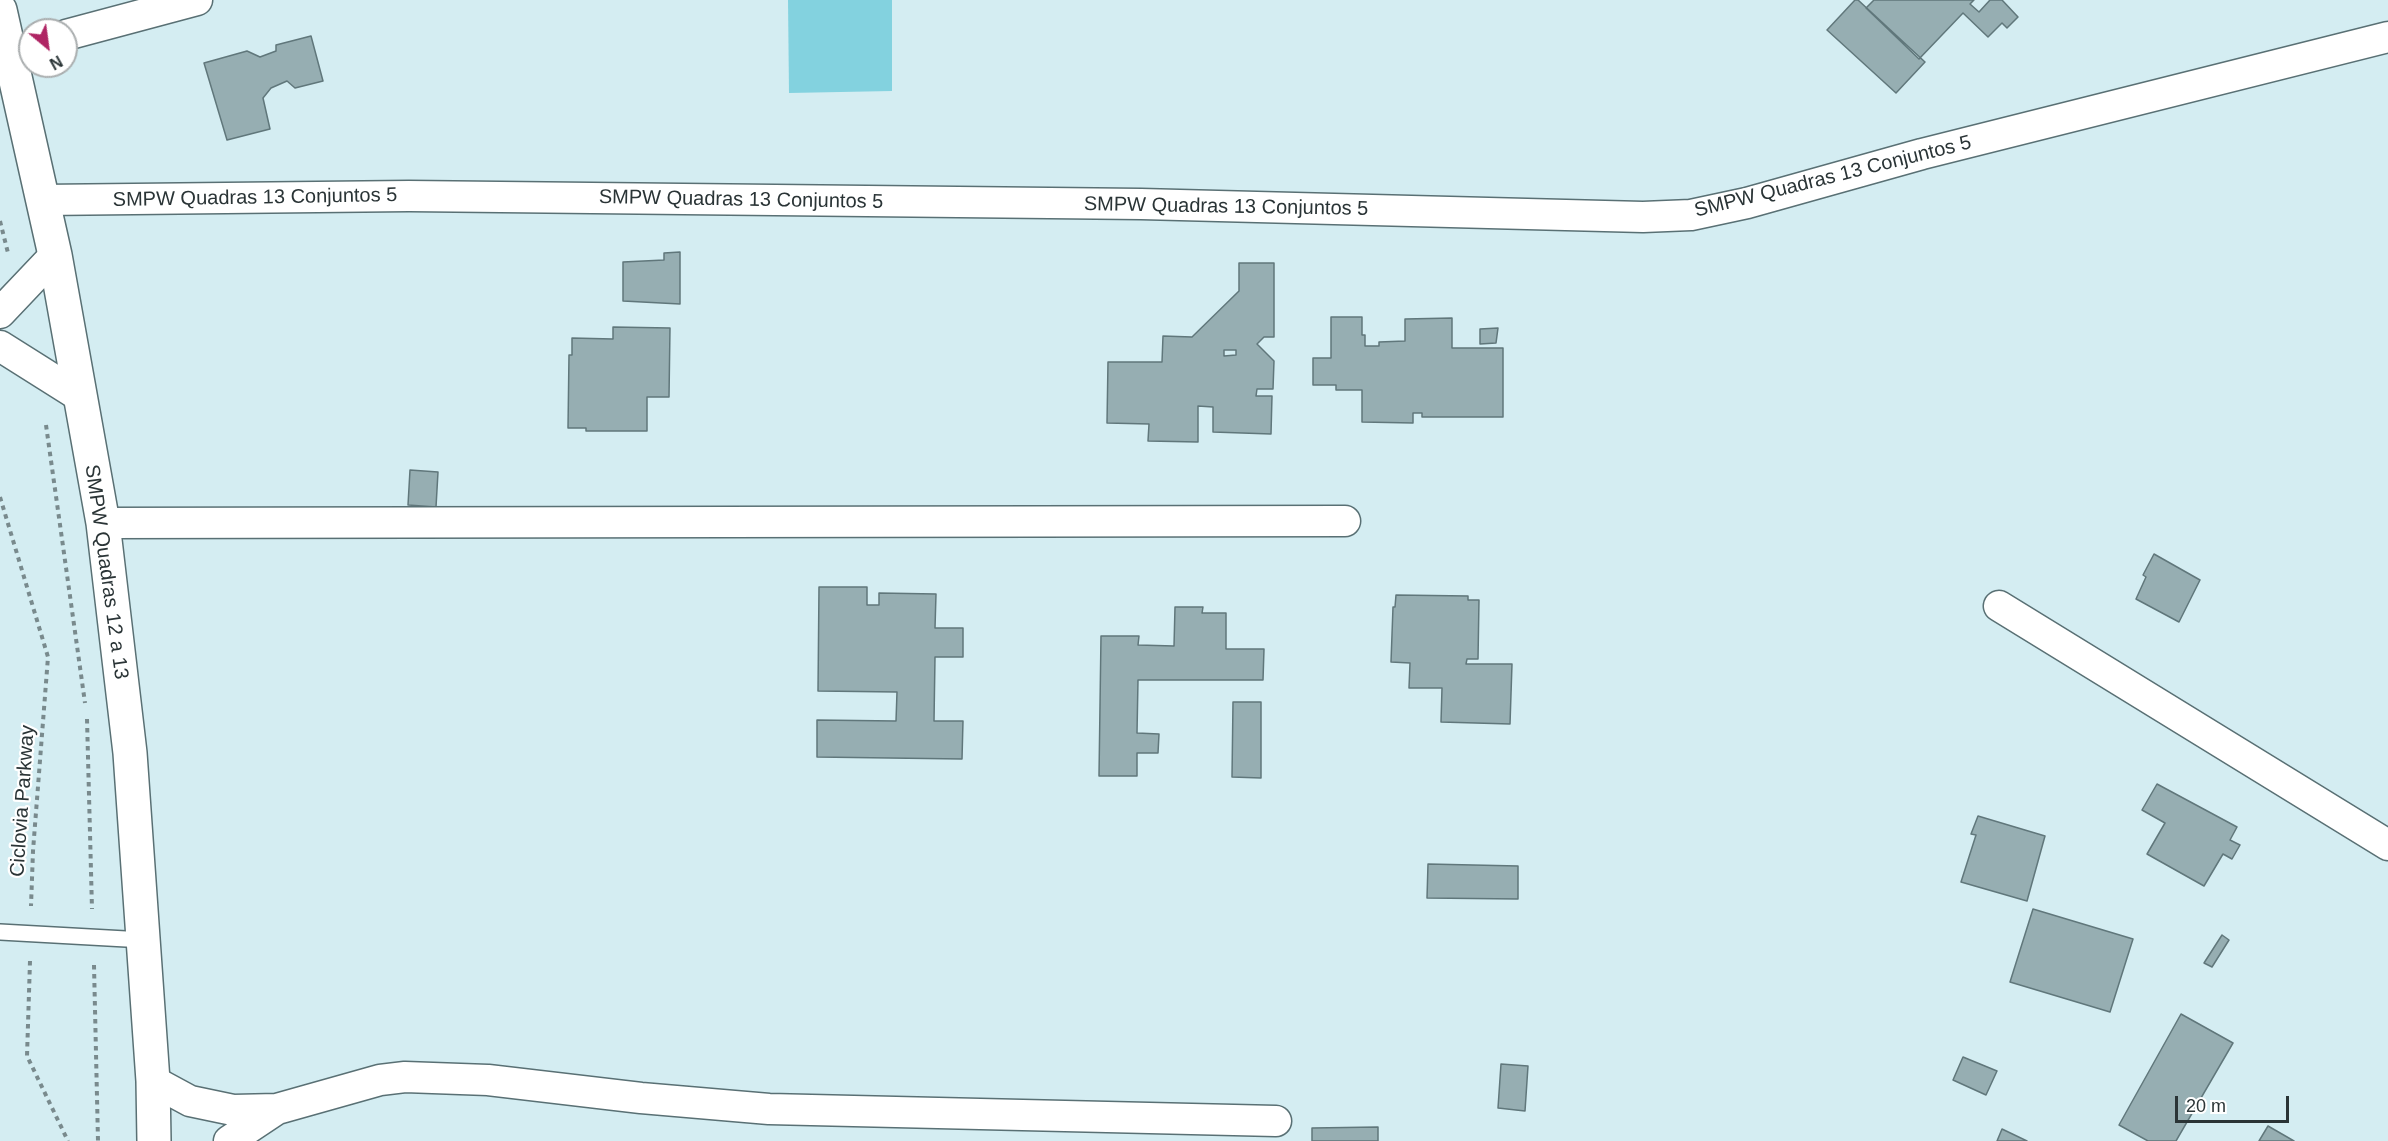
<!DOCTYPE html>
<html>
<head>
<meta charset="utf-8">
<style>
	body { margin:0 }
	#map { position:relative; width:2388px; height:1141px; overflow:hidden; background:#d4edf2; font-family:Helvetica,sans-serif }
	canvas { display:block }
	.north { position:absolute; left:18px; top:18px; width:60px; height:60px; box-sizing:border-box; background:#fff; border:2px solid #aaaeaf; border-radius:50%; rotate:151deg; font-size:16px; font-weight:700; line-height:24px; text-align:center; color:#2a3436 }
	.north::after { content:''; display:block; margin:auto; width:21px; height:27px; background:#af2564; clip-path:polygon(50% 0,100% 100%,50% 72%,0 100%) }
	.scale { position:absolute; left:2175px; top:1096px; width:114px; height:27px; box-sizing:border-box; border:3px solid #2a3436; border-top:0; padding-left:8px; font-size:18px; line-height:21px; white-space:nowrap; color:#2a3436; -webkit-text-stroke:4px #fff; paint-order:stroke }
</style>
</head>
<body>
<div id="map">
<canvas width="2388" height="1141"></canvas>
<div class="north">N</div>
<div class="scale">20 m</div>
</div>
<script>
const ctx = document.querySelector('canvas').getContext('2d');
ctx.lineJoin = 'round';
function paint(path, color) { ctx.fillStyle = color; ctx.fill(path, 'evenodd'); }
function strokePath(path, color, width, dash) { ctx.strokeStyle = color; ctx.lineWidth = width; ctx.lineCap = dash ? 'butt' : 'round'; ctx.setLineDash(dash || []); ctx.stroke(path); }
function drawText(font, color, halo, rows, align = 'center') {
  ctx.font = font + ' Helvetica,sans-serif'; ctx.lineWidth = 4.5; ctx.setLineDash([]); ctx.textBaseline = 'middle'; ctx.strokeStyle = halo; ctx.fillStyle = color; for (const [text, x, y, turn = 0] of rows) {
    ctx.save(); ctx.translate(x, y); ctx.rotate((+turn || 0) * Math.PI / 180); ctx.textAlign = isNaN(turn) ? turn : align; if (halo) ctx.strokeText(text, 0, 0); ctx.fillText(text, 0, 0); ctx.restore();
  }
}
const green = new Path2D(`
	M788 0H892V91L789 93Z`);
const building = new Path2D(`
	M1855 0H1858L1925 62 1896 93 1827 30Z
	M1874 0H1974L1970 4 1979 12 1990 0H2002L2018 17 2007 28 2002 23 1988 37 1963 13 1919 59 1866 8Z
	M311 36 323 81 295 88 287 81 271 88 263 98 270 129 227 140 204 63 247 51 260 57 276 51V45Z
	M680 252V304L623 301V262L664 260V253Z
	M1239 263H1274V337H1264L1257 344 1274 361 1273 389H1257L1256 396H1272L1271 434 1213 432V407L1198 406V442L1148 441 1149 424 1107 423 1108 362H1162L1163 336 1192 337 1239 291ZM1224 350H1236V355L1224 356Z
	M1331 317H1362V335H1365V346H1379V342L1405 341V319L1452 318V348H1503V417H1422V413H1413V423L1362 422V390H1336V385H1313V358H1331Z
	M613 327 670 328 669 397H647V431H586V428H568L569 355H572V338L613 339Z
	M1498 328 1496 343 1480 344V329Z
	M410 470 438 472 436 507 408 505Z
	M2154 554 2200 580 2179 622 2136 599 2146 577 2143 575Z
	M819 587H867V605H879V593L936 594 935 628H963V657H935L934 721H963L962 759 817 757V720L896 721 897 692 818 691Z
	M1396 595 1468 596V600H1479L1478 659H1467L1466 664H1512L1510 724 1441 722 1442 688H1409L1410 663 1391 662 1393 607H1395Z
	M1175 607H1203L1202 613H1226V649H1264L1263 680H1138L1137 733 1159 734 1158 753H1137V776H1099L1101 636H1139L1138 645 1174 646Z
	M1233 702H1261V778L1232 777Z
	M2157 784 2237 827 2230 840 2240 845 2232 859 2223 854 2204 886 2147 854 2165 823 2142 810Z
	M1978 816 2045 836 2027 901 1961 882 1976 835 1971 834Z
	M1428 864 1518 866V899L1427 898Z
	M2033 909 2133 939 2110 1012 2010 982Z
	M2222 935 2229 940 2212 967 2204 963Z
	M2181 1014 2233 1043 2176 1141H2148L2119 1125Z
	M1963 1057 1997 1071 1986 1095 1953 1080Z
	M1501 1064 1528 1066 1525 1111 1498 1108Z
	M2268 1126 2294 1141H2259Z
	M1378 1127V1141H1312V1128Z
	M2002 1129 2027 1141H1997Z`);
const path = new Path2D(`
	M0 221 8 253
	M46 425 85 703
	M0 497 48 657 33 851 31 906
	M87 719 92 909
	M30 961 27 1056 68 1141
	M94 965 98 1141`);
const service = new Path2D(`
	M0 932 144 940`);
const minor = new Path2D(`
	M66 35 197 0
	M42 200 409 196 1141 204 1643 217 1691 215 1747 203 1922 154 2388 37
	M0 313 55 255
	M0 346 81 397
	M103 523 1345 521
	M1999 606 2388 845
	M153 1081 190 1101 233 1110 277 1109 380 1080 405 1077 488 1080 641 1098 769 1109 1276 1121
	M229 1141 277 1109`);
const tertiary = new Path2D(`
	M0 10 55 255 103 523 130 753 153 1081 154 1141`);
const streetNames = [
	["SMPW Quadras 13 Conjuntos 5",1833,177,-14],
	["SMPW Quadras 13 Conjuntos 5",255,198,-1],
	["SMPW Quadras 13 Conjuntos 5",741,200,1],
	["SMPW Quadras 13 Conjuntos 5",1226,207,1],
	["SMPW Quadras 12 a 13",106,572,82],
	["Ciclovia Parkway",23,801,-86]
];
paint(green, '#83d2df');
paint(building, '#96aeb2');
strokePath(building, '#60777b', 1.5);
strokePath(service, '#597074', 18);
strokePath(minor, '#597074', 33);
strokePath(tertiary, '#597074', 36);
strokePath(path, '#798a8d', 4, [4.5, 4.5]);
strokePath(service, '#fff', 15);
strokePath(minor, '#fff', 30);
strokePath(tertiary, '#fff', 33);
drawText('20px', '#2a3436', '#fff', streetNames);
</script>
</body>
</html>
